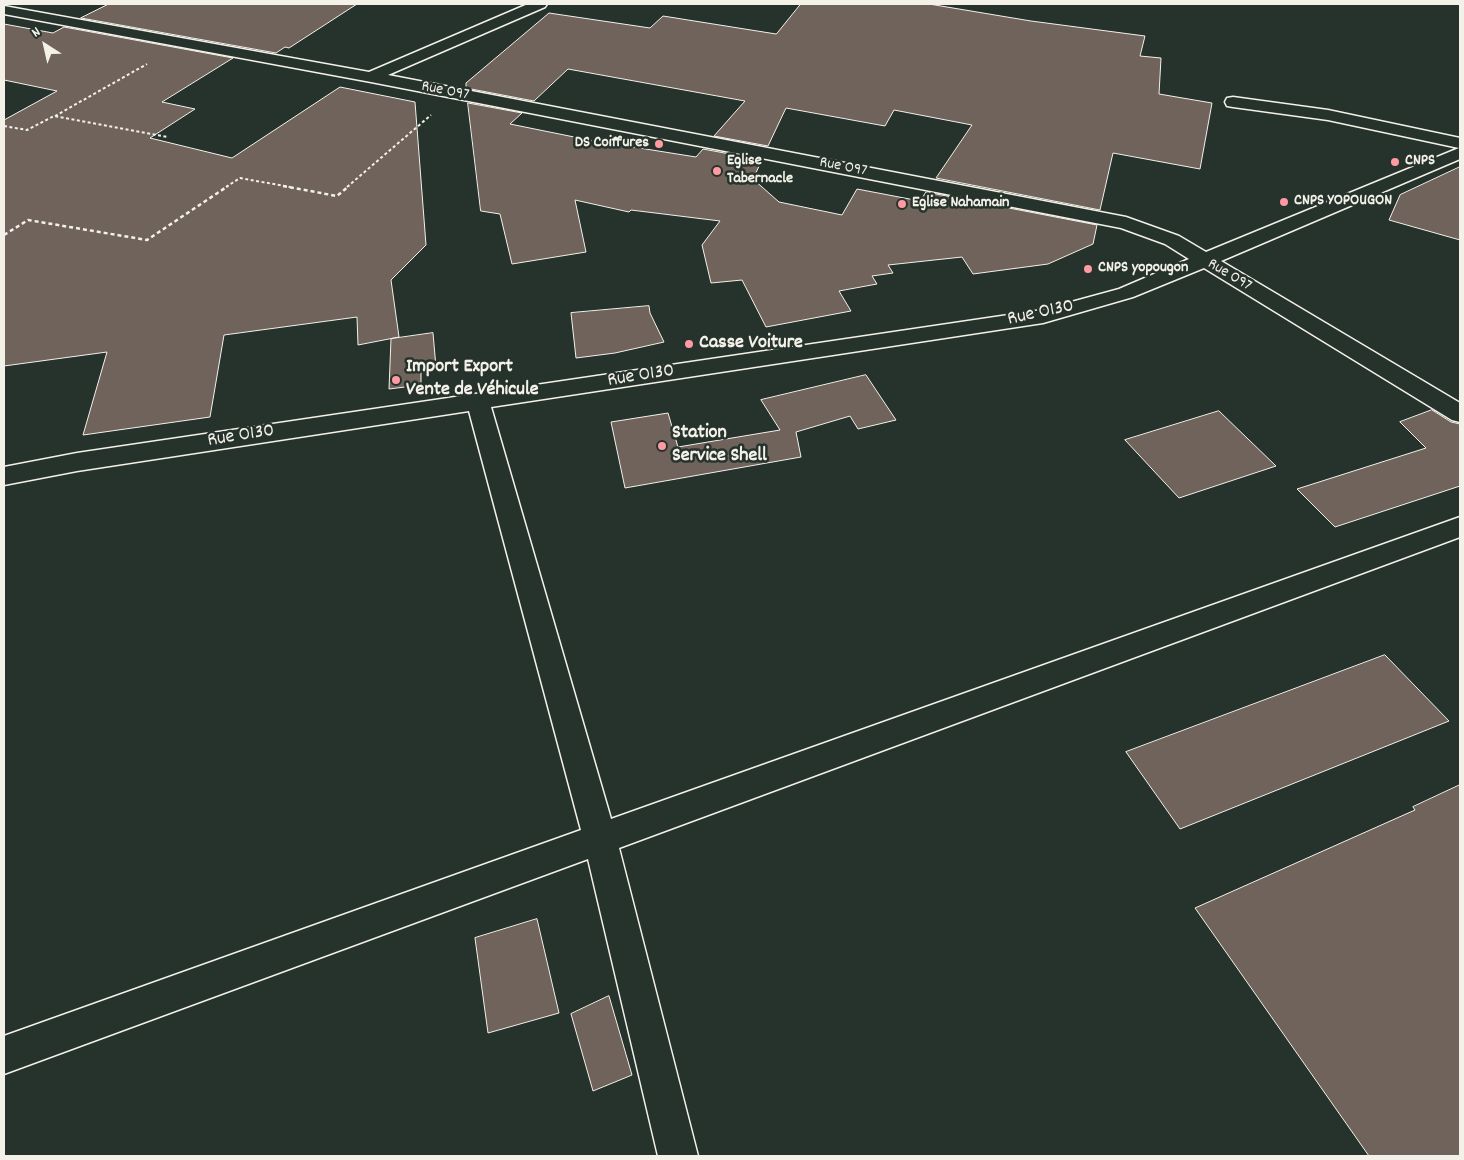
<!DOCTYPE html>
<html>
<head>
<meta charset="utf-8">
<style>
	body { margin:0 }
	#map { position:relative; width:1464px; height:1160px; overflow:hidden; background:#26332d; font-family:Dekko,sans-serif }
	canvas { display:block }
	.frame { position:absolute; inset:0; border:5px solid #f4f1e8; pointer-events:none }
	.north { position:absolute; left:20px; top:20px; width:50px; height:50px; -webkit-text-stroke:4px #26332d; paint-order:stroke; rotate:325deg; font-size:14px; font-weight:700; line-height:20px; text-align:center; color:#f4f1e8 }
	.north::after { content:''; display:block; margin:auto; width:18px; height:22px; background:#f4f1e8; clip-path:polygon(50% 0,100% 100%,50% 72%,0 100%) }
</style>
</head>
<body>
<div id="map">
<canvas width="1464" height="1160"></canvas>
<div class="frame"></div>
<div class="north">N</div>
</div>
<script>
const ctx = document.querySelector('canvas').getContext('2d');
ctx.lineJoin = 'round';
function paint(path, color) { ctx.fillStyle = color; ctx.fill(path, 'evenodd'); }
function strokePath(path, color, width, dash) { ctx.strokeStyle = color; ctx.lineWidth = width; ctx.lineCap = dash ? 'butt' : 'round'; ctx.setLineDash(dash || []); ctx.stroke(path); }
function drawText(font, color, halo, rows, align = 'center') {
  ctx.font = font + ' Dekko,sans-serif'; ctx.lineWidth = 5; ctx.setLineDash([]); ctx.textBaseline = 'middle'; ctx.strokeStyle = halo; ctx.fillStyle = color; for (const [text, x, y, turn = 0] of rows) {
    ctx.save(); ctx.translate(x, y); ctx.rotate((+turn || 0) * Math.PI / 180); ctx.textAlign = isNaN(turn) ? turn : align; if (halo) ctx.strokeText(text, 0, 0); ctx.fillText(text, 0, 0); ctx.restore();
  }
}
const building = new Path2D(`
	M109 4H357L289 48 285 47 276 53 81 18Z
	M801 4H929L1031 21 1145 36 1140 56 1161 58 1159 94 1212 103 1200 169 1113 153 1100 210 936 178 972 125 894 110 885 126 786 108 768 146 714 136 745 101 568 69 534 101 466 88V83L549 13 650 28 663 16 776 34Z
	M4 24 53 33 64 27 233 58 162 102 195 109 150 138 232 158 340 87 415 102 426 245 391 280 399 337 358 345 357 317 224 335 210 417 83 435 107 352 4 366V120L57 91 4 80Z
	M468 103 522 113 510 124 589 140 696 157 703 149 762 160 753 179 779 202 842 215 857 189 920 201 926 192 1097 225 1093 244 1048 264 973 274 962 257 888 265 893 273 872 276 877 284 839 291 851 311 766 327 742 280 711 283 702 245 720 221 631 210 629 212 575 200 586 252 512 264 500 214 481 211Z
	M1460 167V240L1389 220 1400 195Z
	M649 306 650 313 664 342 615 353 576 358 571 313Z
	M433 333 436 367 421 369V385L389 389 391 339Z
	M866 375 896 420 858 429 850 416 796 432 801 457 625 488 611 422 668 413 678 447 780 430 761 400Z
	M1432 410 1451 422 1460 424V486L1335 527 1297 489 1426 448 1400 422Z
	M1219 411 1276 466 1179 498 1125 440Z
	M1385 655 1449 721 1180 829 1126 752Z
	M1460 785V1156H1369L1195 908 1415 810 1413 807Z
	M537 919 559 1013 488 1033 475 938Z
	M609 996 632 1075 593 1091 571 1014Z`);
const pathFar1 = new Path2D(`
	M55 116 147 64
	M4 126 27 130 54 116 168 137
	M226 187 240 178 290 187
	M347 187 431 115`);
const path = new Path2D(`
	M283 186 337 196 349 186
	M4 235 28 220 147 240 228 186`);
const minor = new Path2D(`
	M528 4H547L545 7 388 75 1126 217 1179 236 1206 252 1459 148 1328 120 1233 107 1227 106 1225 102 1227 98 1233 97 1328 110 1460 138V159L1221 261 1460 403V422L1452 420 1204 268 1133 297 1043 323 491 407 611 819 1460 517V537L619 848 698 1156H658L588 859 4 1074V1036L581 830 469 411 77 471 4 485V467L77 453 1042 310 1119 289 1189 259 1165 244 1121 228 371 82 4 14V6L369 72Z`);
const markers = [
	[659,144,5,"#ff9aa2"],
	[1395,162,5,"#ff9aa2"],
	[717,171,5,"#ff9aa2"],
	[1284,202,5,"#ff9aa2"],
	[902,204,5,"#ff9aa2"],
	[1088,269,5,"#ff9aa2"],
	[689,344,5,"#ff9aa2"],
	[396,380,5,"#ff9aa2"],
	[662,446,5,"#ff9aa2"]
];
const farStreetnames = [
	["Rue O97",445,92,11],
	["Rue O97",843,168,11],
	["Rue O97",1229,276,31]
];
const farPoinames = [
	["DS Coiffures",649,144,"right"],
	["Eglise",727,162],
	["Tabernacle",727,180],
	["CNPS",1405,162],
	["CNPS YOPOUGON",1294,202],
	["Eglise Nahamain",912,204],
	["CNPS yopougon",1098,269]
];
const streetNames = [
	["Rue O130",1041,314,-12],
	["Rue O130",641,377,-9],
	["Rue O130",241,437,-9]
];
const poiNames = [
	["Casse Voiture",699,344],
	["Import Export",406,368],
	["Vente de Véhicule",406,391],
	["Station",672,434],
	["Service Shell",672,457]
];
paint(building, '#6f635c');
strokePath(building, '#f4f1e8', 1);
strokePath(minor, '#f4f1e8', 3);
strokePath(pathFar1, '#f4f1e8', 2, [3, 2.5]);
strokePath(path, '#f4f1e8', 2.5, [4, 3]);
paint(minor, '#26332d');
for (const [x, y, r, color] of markers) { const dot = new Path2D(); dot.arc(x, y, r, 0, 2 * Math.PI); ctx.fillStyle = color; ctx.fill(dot); strokePath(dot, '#26332d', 2); }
drawText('16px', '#f4f1e8', '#26332d', farStreetnames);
drawText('bold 16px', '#f4f1e8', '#26332d', farPoinames, 'left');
drawText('20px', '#f4f1e8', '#26332d', streetNames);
drawText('bold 20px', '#f4f1e8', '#26332d', poiNames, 'left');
</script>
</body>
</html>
